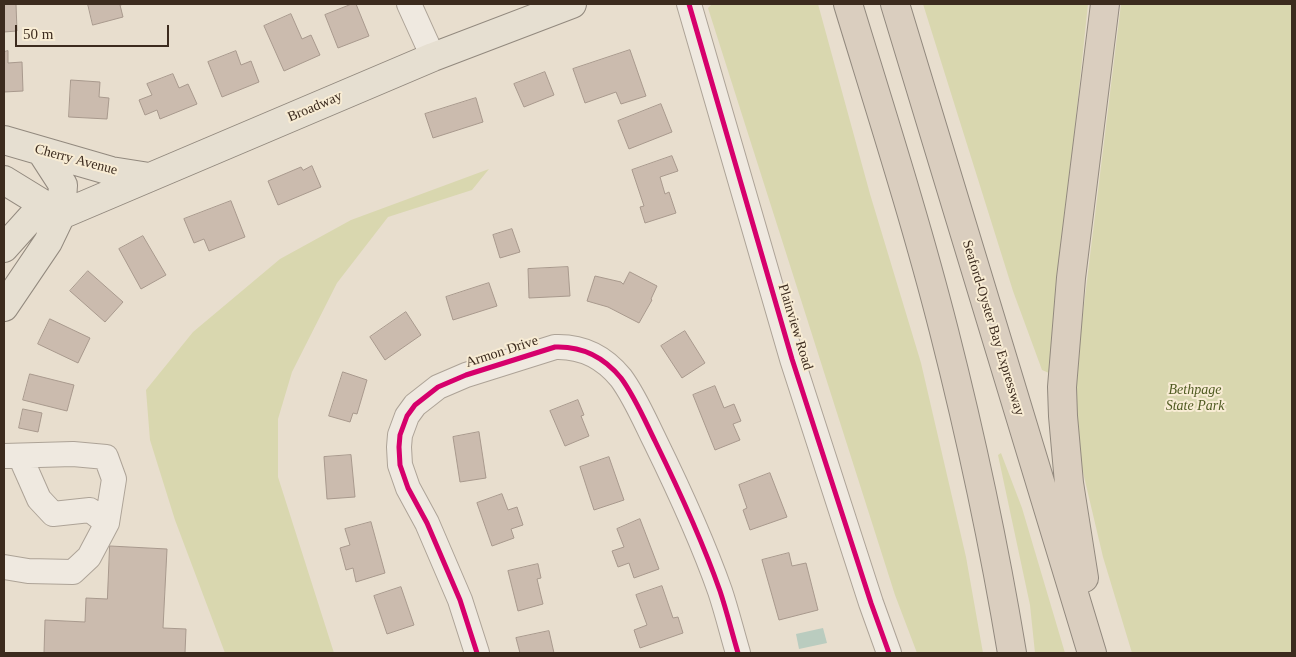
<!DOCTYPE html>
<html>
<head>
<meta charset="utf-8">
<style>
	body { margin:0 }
	#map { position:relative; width:1296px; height:657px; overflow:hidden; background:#e8dece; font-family:"Times New Roman",serif }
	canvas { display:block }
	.frame { position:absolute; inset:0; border:5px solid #3c2b1e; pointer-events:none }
	.scale { position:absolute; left:15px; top:25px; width:154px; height:22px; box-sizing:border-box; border:2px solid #3c2b1e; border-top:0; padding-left:6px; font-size:15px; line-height:18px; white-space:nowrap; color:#3c2b1e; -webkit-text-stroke:4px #f8ecd4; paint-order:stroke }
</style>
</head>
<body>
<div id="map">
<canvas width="1296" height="657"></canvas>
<div class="frame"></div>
<div class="scale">50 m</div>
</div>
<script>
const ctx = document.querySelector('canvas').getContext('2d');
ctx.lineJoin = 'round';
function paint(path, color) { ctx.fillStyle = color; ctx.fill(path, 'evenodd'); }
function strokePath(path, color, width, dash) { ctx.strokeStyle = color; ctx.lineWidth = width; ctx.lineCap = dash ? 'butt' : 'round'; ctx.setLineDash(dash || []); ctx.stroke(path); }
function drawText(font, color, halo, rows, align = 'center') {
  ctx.font = font + ' "Times New Roman",serif'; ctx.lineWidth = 4; ctx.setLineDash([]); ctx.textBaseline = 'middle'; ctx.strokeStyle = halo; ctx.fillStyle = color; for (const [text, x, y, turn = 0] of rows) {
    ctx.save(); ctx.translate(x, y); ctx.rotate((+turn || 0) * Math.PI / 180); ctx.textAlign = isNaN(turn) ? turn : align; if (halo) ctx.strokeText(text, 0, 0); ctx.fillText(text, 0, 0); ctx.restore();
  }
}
const green = new Path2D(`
	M712 4H818L870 194 921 363 966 557 983 653H917L895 595 708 8Z
	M923 4H1088L1049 373 1042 370 1013 291Z
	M1121 4H1292V653H1132L1103 557 1082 468 1074 386Z
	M489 169 472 190 388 217 337 283 292 372 278 419V477L334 653H225L175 520 150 440 146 390 193 332 280 259 351 220Z
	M1001 453 1022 508 1065 653H1035L1030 605 998 455Z`);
const water = new Path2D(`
	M823 628 827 643 799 649 796 634Z`);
const building = new Path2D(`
	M4 4H16L17 31 4 32Z
	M88 4H125L120 5 123 17 93 25Z
	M352 4H356L369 36 338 48 325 15Z
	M291 14 302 39 311 35 320 55 284 71 264 26Z
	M630 50 646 96 621 104 616 92 585 103 573 69Z
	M8 51V63L22 62 23 91 4 92V52Z
	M236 51 241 65 251 61 259 82 222 97 208 62Z
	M545 72 554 95 524 107 514 84Z
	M173 74 179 88 188 84 197 104 160 119 157 110 145 115 139 100 152 95 147 84Z
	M71 80 100 82 99 97 109 98 107 119 69 117Z
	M476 98 483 122 433 138 425 114Z
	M661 104 672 132 629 149 618 121Z
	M672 156 678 171 660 177 665 194 669 192 676 213 645 223 640 207 644 206 632 170Z
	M312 166 321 187 278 205 268 181 301 167 303 170Z
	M231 201 245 237 209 251 204 239 194 243 184 219Z
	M512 229 520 252 500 258 493 235Z
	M143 236 166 275 141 289 119 249Z
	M568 267 570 296 529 298 528 269Z
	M88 271 123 302 105 322 70 291Z
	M630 272 657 286 651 299 652 300 639 323 608 307 587 301 595 276 621 282 623 284Z
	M489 283 497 306 453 320 446 297Z
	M406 312 421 335 385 360 370 337Z
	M50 319 90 338 78 363 38 344Z
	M685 331 705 363 682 378 661 346Z
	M343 372 367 380 357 414 353 413 350 422 329 416Z
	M30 374 74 385 67 411 23 400Z
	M715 386 724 408 734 404 741 421 733 424 740 440 715 450 693 395Z
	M578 400 584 415 581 416 589 436 565 446 550 411Z
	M23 409 42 413 38 432 19 428Z
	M479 432 486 478 460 482 453 437Z
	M351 455 355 497 327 499 324 457Z
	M609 457 624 500 594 510 580 467Z
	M770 473 787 517 750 530 743 510 747 508 739 485Z
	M502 494 508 510 517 507 523 525 511 529 514 538 492 546 477 503Z
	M640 519 659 569 634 578 629 563 618 567 612 551 624 547 617 529Z
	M371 522 385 573 356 582 353 568 346 570 340 548 350 545 345 529Z
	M110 546 167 549 163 628 186 629 185 653H44L45 620 85 622 86 598 107 599Z
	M789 553 792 566 806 563 818 610 779 620 762 560Z
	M538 564 541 578 537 579 543 604 518 611 508 571Z
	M662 586 673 618 678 617 683 633 640 648 634 630 647 625 636 595Z
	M401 587 414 625 387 634 374 596Z
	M549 631 554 653H520L516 638Z`);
const minor = new Path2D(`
	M409 4 433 57
	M689 4 792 359 871 603 889 653
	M4 456 73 454 106 457 114 479 107 523 89 557 73 572 28 571 4 567
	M20 456 39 499 53 514 90 510 107 523
	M477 653 460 600 427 523 408 488 400 465 399 447 400 435 407 416 415 405 438 387 466 375 555 347C582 346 604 357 621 378 635 397 645 421 655 441 679 490 702 540 720 591 727 612 732 633 738 653`);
const major = new Path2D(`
	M4 140 111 171 149 177
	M4 180 61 215
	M4 248 30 219 61 215 433 57 572 4
	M4 307 48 242 61 215 63 185 41 151`);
const highway = new Path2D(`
	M848 4C881 112 916 221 944 331 971 437 994 545 1012 653
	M895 4 1092 653
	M1084 578 1069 483 1063 416 1062 387 1071 278 1105 4`);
const cycleway = new Path2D(`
	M689 4 792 359 871 603 889 653
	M477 653 460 600 427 523 408 488 400 465 399 447 400 435 407 416 415 405 438 387 466 375 555 347C582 346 604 357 621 378 635 397 645 421 655 441 679 490 702 540 720 591 727 612 732 633 738 653`);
const streetNames = [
	["Broadway",315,107,-23],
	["Cherry Avenue",76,160,15],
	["Plainview Road",795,327,73],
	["Seaford-Oyster Bay Expressway",993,328,73],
	["Armon Drive",502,352,-18]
];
const parkNames = [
	["Bethpage",1195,390],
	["State Park",1195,406]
];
paint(green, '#d9d7af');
paint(water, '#baccbf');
paint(building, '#cbbbae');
strokePath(building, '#a8998d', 1);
strokePath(minor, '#ada397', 26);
strokePath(major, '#92897e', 30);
strokePath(highway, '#92897e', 30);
strokePath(minor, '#efe9e0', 24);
strokePath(major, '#e6dfd1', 28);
strokePath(highway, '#dacebf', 28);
strokePath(cycleway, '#d6006c', 5);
drawText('14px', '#3c2b1e', '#f8ecd4', streetNames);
drawText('italic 14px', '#505b22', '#f8ecd4', parkNames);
</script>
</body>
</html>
